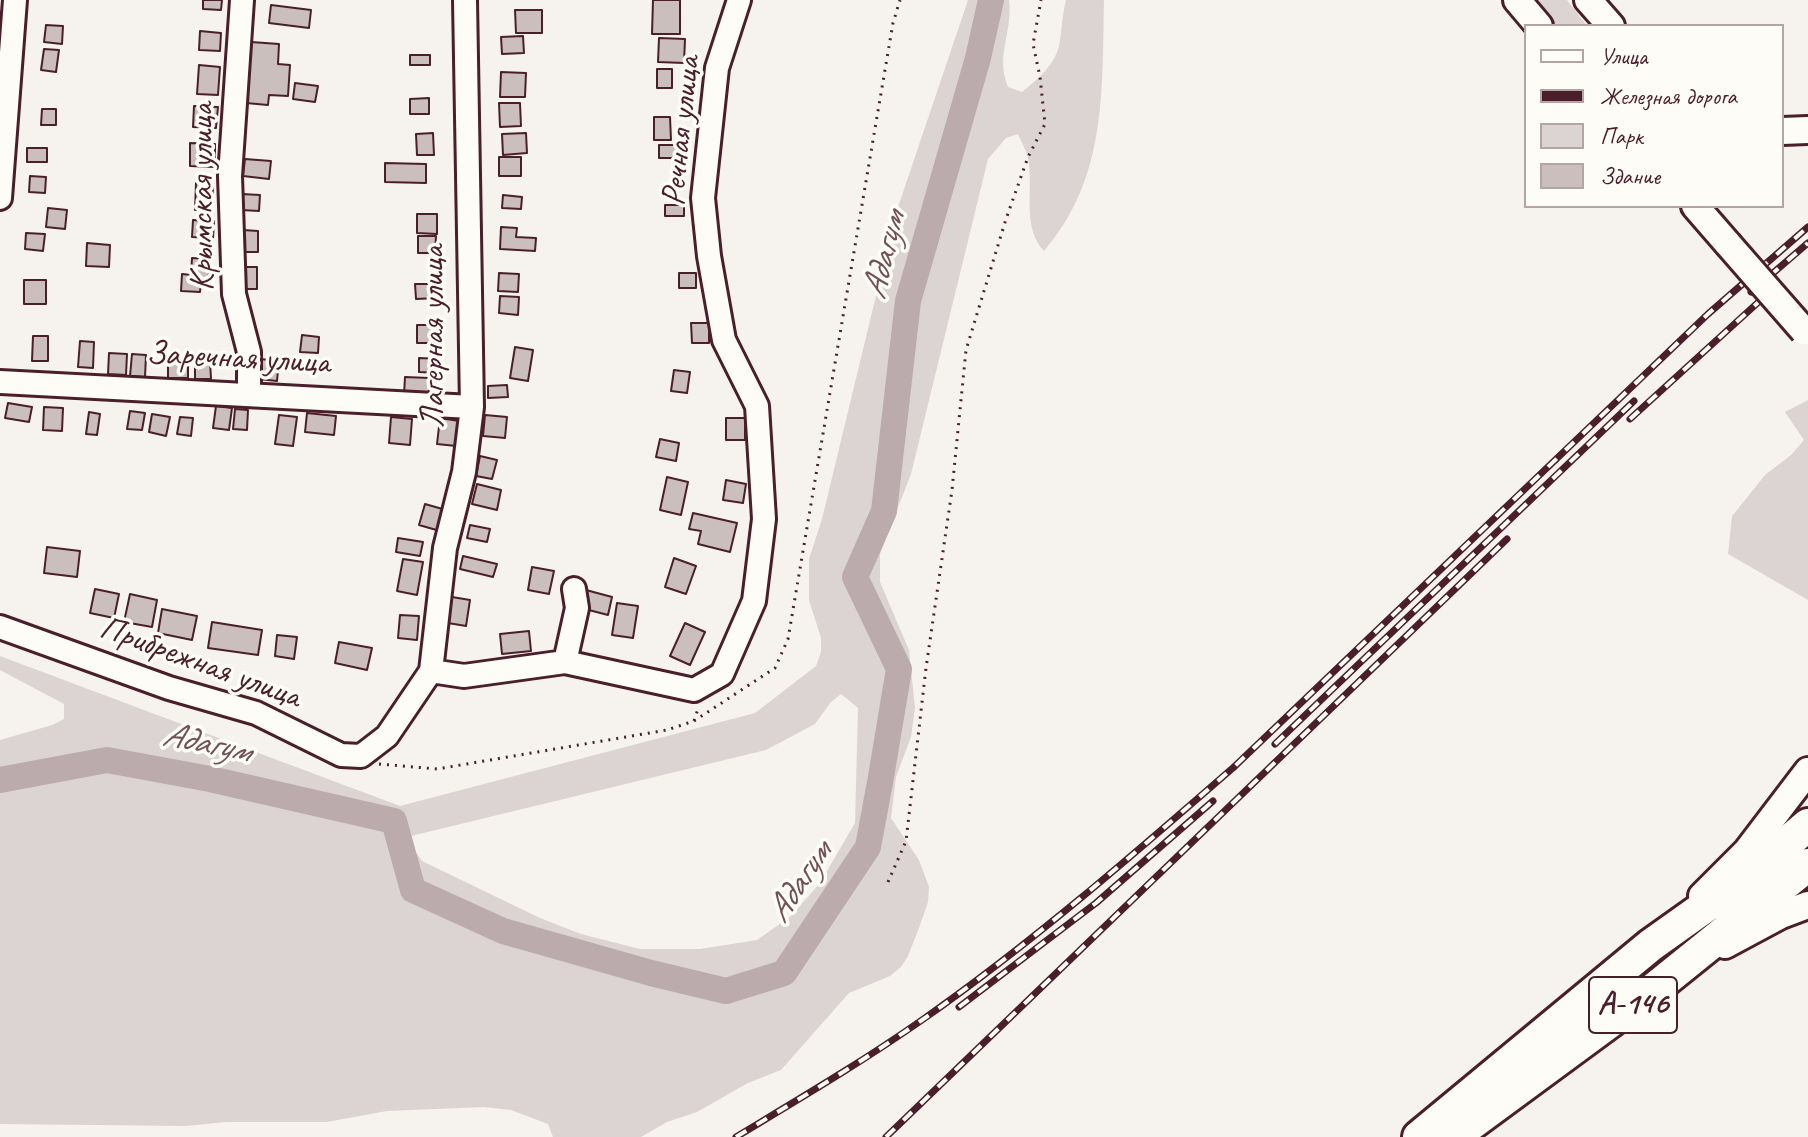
<!DOCTYPE html>
<html>
<head>
<meta charset="utf-8">
<style>
	body { margin:0 }
	#map { position:relative; width:1808px; height:1137px; overflow:hidden; background:#f6f3ef; font-family:Caveat,sans-serif }
	canvas { display:block }
	.legend { position:absolute; left:1524px; top:24px; width:260px; height:184px; box-sizing:border-box; background:#fdfcf7; border:2px solid #b5a4a5; margin:0; padding:10px 14px; list-style:none; font-size:24px; color:#4a1f2b }
	.legend li { display:flex; align-items:center; gap:16px; height:40px }
	.legend b { width:40px; border:2px solid #b5a4a5 }
</style>
</head>
<body>
<div id="map">
<canvas width="1808" height="1137"></canvas>
<ul class="legend">
<li><b style="height:10px;background:#fdfcf7"></b>Улица</li>
<li><b style="height:10px;background:#4a1f2b"></b>Железная дорога</li>
<li><b style="height:22px;background:#dcd4d2"></b>Парк</li>
<li><b style="height:22px;background:#cbbfbe"></b>Здание</li>
</ul>
</div>
<script>
const ctx = document.querySelector('canvas').getContext('2d');
ctx.lineJoin = 'round';
function paint(path, color) { ctx.fillStyle = color; ctx.fill(path, 'evenodd'); }
function strokePath(path, color, width, dash) { ctx.strokeStyle = color; ctx.lineWidth = width; ctx.lineCap = dash ? 'butt' : 'round'; ctx.setLineDash(dash || []); ctx.stroke(path); }
function drawText(font, color, halo, rows, align = 'center') {
  ctx.font = font + ' Caveat,sans-serif'; ctx.lineWidth = 7; ctx.setLineDash([]); ctx.textBaseline = 'middle'; ctx.strokeStyle = halo; ctx.fillStyle = color; for (const [text, x, y, turn = 0] of rows) {
    ctx.save(); ctx.translate(x, y); ctx.rotate((+turn || 0) * Math.PI / 180); ctx.textAlign = isNaN(turn) ? turn : align; if (halo) ctx.strokeText(text, 0, 0); ctx.fillText(text, 0, 0); ctx.restore();
  }
}
const green = new Path2D(`
	M968 0H1009C1013 33 995 55 1008 87L1022 92C1037 80 1054 66 1059 46 1062 31 1062 15 1066 0H1104C1102 91 1107 178 1044 251 1021 228 1034 187 1028 158 1026 150 1021 141 1018 134L1006 138 988 159 911 474 880 554V582L909 650 915 708 911 737 896 777 891 818 919 860 929 887 928 902 919 928 908 956 901 967 890 976 849 993 781 1070 748 1083 697 1112 667 1122 641 1137H553L548 1124 511 1110 484 1107 387 1111 327 1122H226L185 1126 0 1124V740L52 725 64 719V704L0 670V656L400 806 755 713 816 666 821 652V638L809 600V559L822 519 896 213ZM841 694 858 708 855 823 820 883 791 916 757 940 700 949H640L581 934 540 918 422 861 414 849 411 836 766 750 815 724 831 702Z
	M1535 0H1567L1587 26H1557Z
	M1808 400V600L1728 554 1732 516 1765 475 1791 455 1804 440 1785 412Z`);
const river = new Path2D(`
	M0 780 107 760 210 779 394 821 413 890 503 931 651 973 726 991 784 973 868 847 881 777 899 669 855 577 884 511 908 301 978 58 991 0`);
const building = new Path2D(`
	M203 0H222L221 10 203 9Z
	M653 0H680V34H652Z
	M271 5 311 10 309 28 269 23Z
	M515 10H542V33H516Z
	M46 25 63 26 62 44 44 42Z
	M200 31 221 33 220 51 199 50Z
	M523 36 524 53 502 54 501 37Z
	M659 38 685 39 684 63 658 62Z
	M251 42 279 44 278 64 290 65 288 96 269 95 268 105 246 103Z
	M44 49 59 50 56 72 41 70Z
	M410 55H430V65H410Z
	M199 65 220 67 218 95 197 94Z
	M657 69H672V88H657Z
	M501 72 526 73 525 97H500Z
	M295 83 318 86 315 102 293 99Z
	M429 98V114H410V99Z
	M499 103H520L521 126 500 127Z
	M194 106 218 107 216 128 193 127Z
	M42 109H56V125H41Z
	M654 117H670L671 140H654Z
	M433 133 434 155H417L416 134Z
	M526 133 527 153 503 155 502 134Z
	M190 143 215 144V167L190 166Z
	M659 145H677V158H659Z
	M27 148H47V162H27Z
	M499 157H521V176H499Z
	M245 159 271 161 269 179 243 176Z
	M385 163 426 164V183L385 182Z
	M30 176 46 177 45 193 29 192Z
	M196 183 213 184 212 210H195Z
	M242 194 260 195 259 211 241 210Z
	M503 195 522 197 521 209 502 208Z
	M665 205H684V216H665Z
	M48 208 67 210 65 229 46 227Z
	M417 214H437V234L417 233Z
	M193 220 214 221 213 238 192 237Z
	M501 227 517 228 516 237 536 238 535 251 500 249Z
	M243 230 258 231V252H242Z
	M26 233 45 234 43 251 25 249Z
	M418 236H436L435 253H418Z
	M87 243 110 245 109 267 86 266Z
	M192 258 210 259 208 283H201L200 292 181 291 182 274 191 275Z
	M241 267H257V289H241Z
	M499 273 519 274 518 292 498 291Z
	M679 273H696V288H679Z
	M24 280H46V304H24Z
	M415 284H437V298L416 299Z
	M500 296 519 297 518 315 499 313Z
	M691 323H709V343H692Z
	M417 325H436V343H417Z
	M302 335 319 337 318 353 300 352Z
	M33 336H48V361H32Z
	M80 341 94 342 93 368 78 367Z
	M515 347 533 350 528 381 510 378Z
	M109 353 127 354 126 375 108 374Z
	M132 354 146 355 145 377 130 376Z
	M419 358 440 359 439 373 419 372Z
	M168 359H188V378H168Z
	M260 359 279 361 277 381 258 379Z
	M210 360 211 379H195V361Z
	M674 370 690 372 687 393 671 391Z
	M405 377 429 378V396L404 395Z
	M507 385 508 397 488 398V386Z
	M8 403 32 407 29 422 5 418Z
	M216 406 232 408 229 430 213 428Z
	M44 407 63 408 62 431 43 430Z
	M235 409 248 410 247 430 233 429Z
	M130 411 145 413 142 430 127 429Z
	M89 412 100 414 97 435 86 434Z
	M307 413 336 416 334 435 305 432Z
	M152 414 170 417 166 436 149 432Z
	M279 415 297 417 293 446 275 444Z
	M485 415 507 417 505 438 483 436Z
	M180 417 193 418 191 436 177 434Z
	M391 417 412 419 410 445 389 443Z
	M440 418 459 421 456 446 437 444Z
	M726 418H745V440H726Z
	M660 439 679 443 676 461 656 457Z
	M480 456 497 460 492 479 476 476Z
	M667 477 688 482 681 515 660 510Z
	M726 480 746 484 743 503 723 500Z
	M477 484 501 490 497 510 472 504Z
	M425 504 446 510 440 531 419 525Z
	M693 513 737 523 730 552 698 544 701 531 689 529Z
	M470 525 490 529 487 542 467 538Z
	M398 538 423 542 420 556 396 552Z
	M47 547 80 551 77 577 44 573Z
	M463 556 497 564 493 577 460 569Z
	M674 558 696 566 686 594 665 587Z
	M403 559 423 562 417 595 397 591Z
	M532 567 554 571 549 594 528 590Z
	M95 589 119 594 114 618 90 613Z
	M586 590 612 597 608 615 581 608Z
	M130 594 157 600 152 627 124 622Z
	M452 597 470 600 466 626 448 623Z
	M617 603 638 606 633 638 612 635Z
	M162 609 197 616 192 640 158 633Z
	M400 615 419 616 417 640 398 638Z
	M212 622 262 630 258 655 208 648Z
	M685 623 705 632 690 665 670 656Z
	M529 631 531 651 502 654 500 634Z
	M277 635 297 637 294 659 275 656Z
	M339 642 372 648 367 670 335 663Z`);
const path = new Path2D(`
	M694 721 775 668 788 639 893 23 900 0
	M379 764 437 769 667 730 694 721 699 706
	M888 882 906 841 926 668 952 490 966 350 1006 219 1028 157 1045 124 1040 77 1033 44 1041 0`);
const minor = new Path2D(`
	M242 0 230 176 234 294 249 352V393
	M0 198 15 0
	M0 382 472 407
	M0 627 169 688 256 713 341 755 361 756 387 736 431 671 445 548 464 472 472 407 465 0
	M565 662 577 608 574 589
	M431 671 464 676 565 662 694 690 722 674 754 601 764 519 757 406 724 340 709 256 703 198 717 68 739 0`);
const major = new Path2D(`
	M1517 0 1539 26
	M1588 0 1611 26
	M1782 131 1808 130
	M1695 206 1728 244
	M1702 896 1747 851 1808 771
	M1725 945 1781 915 1808 905`);
const highway = new Path2D(`
	M1419 1137 1651 945 1748 876 1808 825
	M1453 1137 1654 989 1808 865`);
const rail = new Path2D(`
	M1751 292 1808 243
	M1630 419 1775 287
	M1275 744 1634 401
	M959 1007 1096 903 1213 801
	M736 1137C799 1099 862 1062 922 1020 1032 943 1134 854 1235 766L1708 314 1808 227
	M886 1137 1507 539`);
const majorBridge = new Path2D(`
	M1728 244 1804 331`);
const shields = [
	[1633,1005,88]
];
const shieldNames = [
	["А-146",1633,1005]
];
const streetNames = [
	["Речная улица",682,131,-84],
	["Крымская улица",203,197,-90],
	["Лагерная улица",434,337,-90],
	["Заречная улица",238,359,3],
	["Прибрежная улица",200,663,20]
];
const waterNames = [
	["Адагум",885,256,-76],
	["Адагум",206,744,12],
	["Адагум",800,883,-56]
];
paint(green, '#dcd4d2');
strokePath(river, '#bbabac', 26);
paint(building, '#cbbfbe');
strokePath(building, '#4a1f2b', 2);
strokePath(minor, '#4a1f2b', 28);
strokePath(major, '#4a1f2b', 32);
strokePath(highway, '#4a1f2b', 38);
strokePath(path, '#4a1f2b', 3, [2, 6]);
strokePath(minor, '#fdfcf7', 22);
strokePath(major, '#fdfcf7', 26);
strokePath(highway, '#fdfcf7', 32);
strokePath(rail, '#4a1f2b', 7);
strokePath(rail, '#fdfcf7', 4, [12]);
strokePath(majorBridge, '#4a1f2b', 32, []);
strokePath(majorBridge, '#fdfcf7', 26);
for (const [x, y, w] of shields) { const box = new Path2D(); box.roundRect(x - w / 2, y - 28, w, 56, 6); ctx.fillStyle = '#fdfcf7'; ctx.fill(box); strokePath(box, '#4a1f2b', 2); }
drawText('bold 32px', '#4a1f2b', null, shieldNames);
drawText('34px', '#4a1f2b', '#fdfcf7', streetNames);
drawText('italic 36px', '#725058', '#fdfcf7', waterNames);
</script>
</body>
</html>
